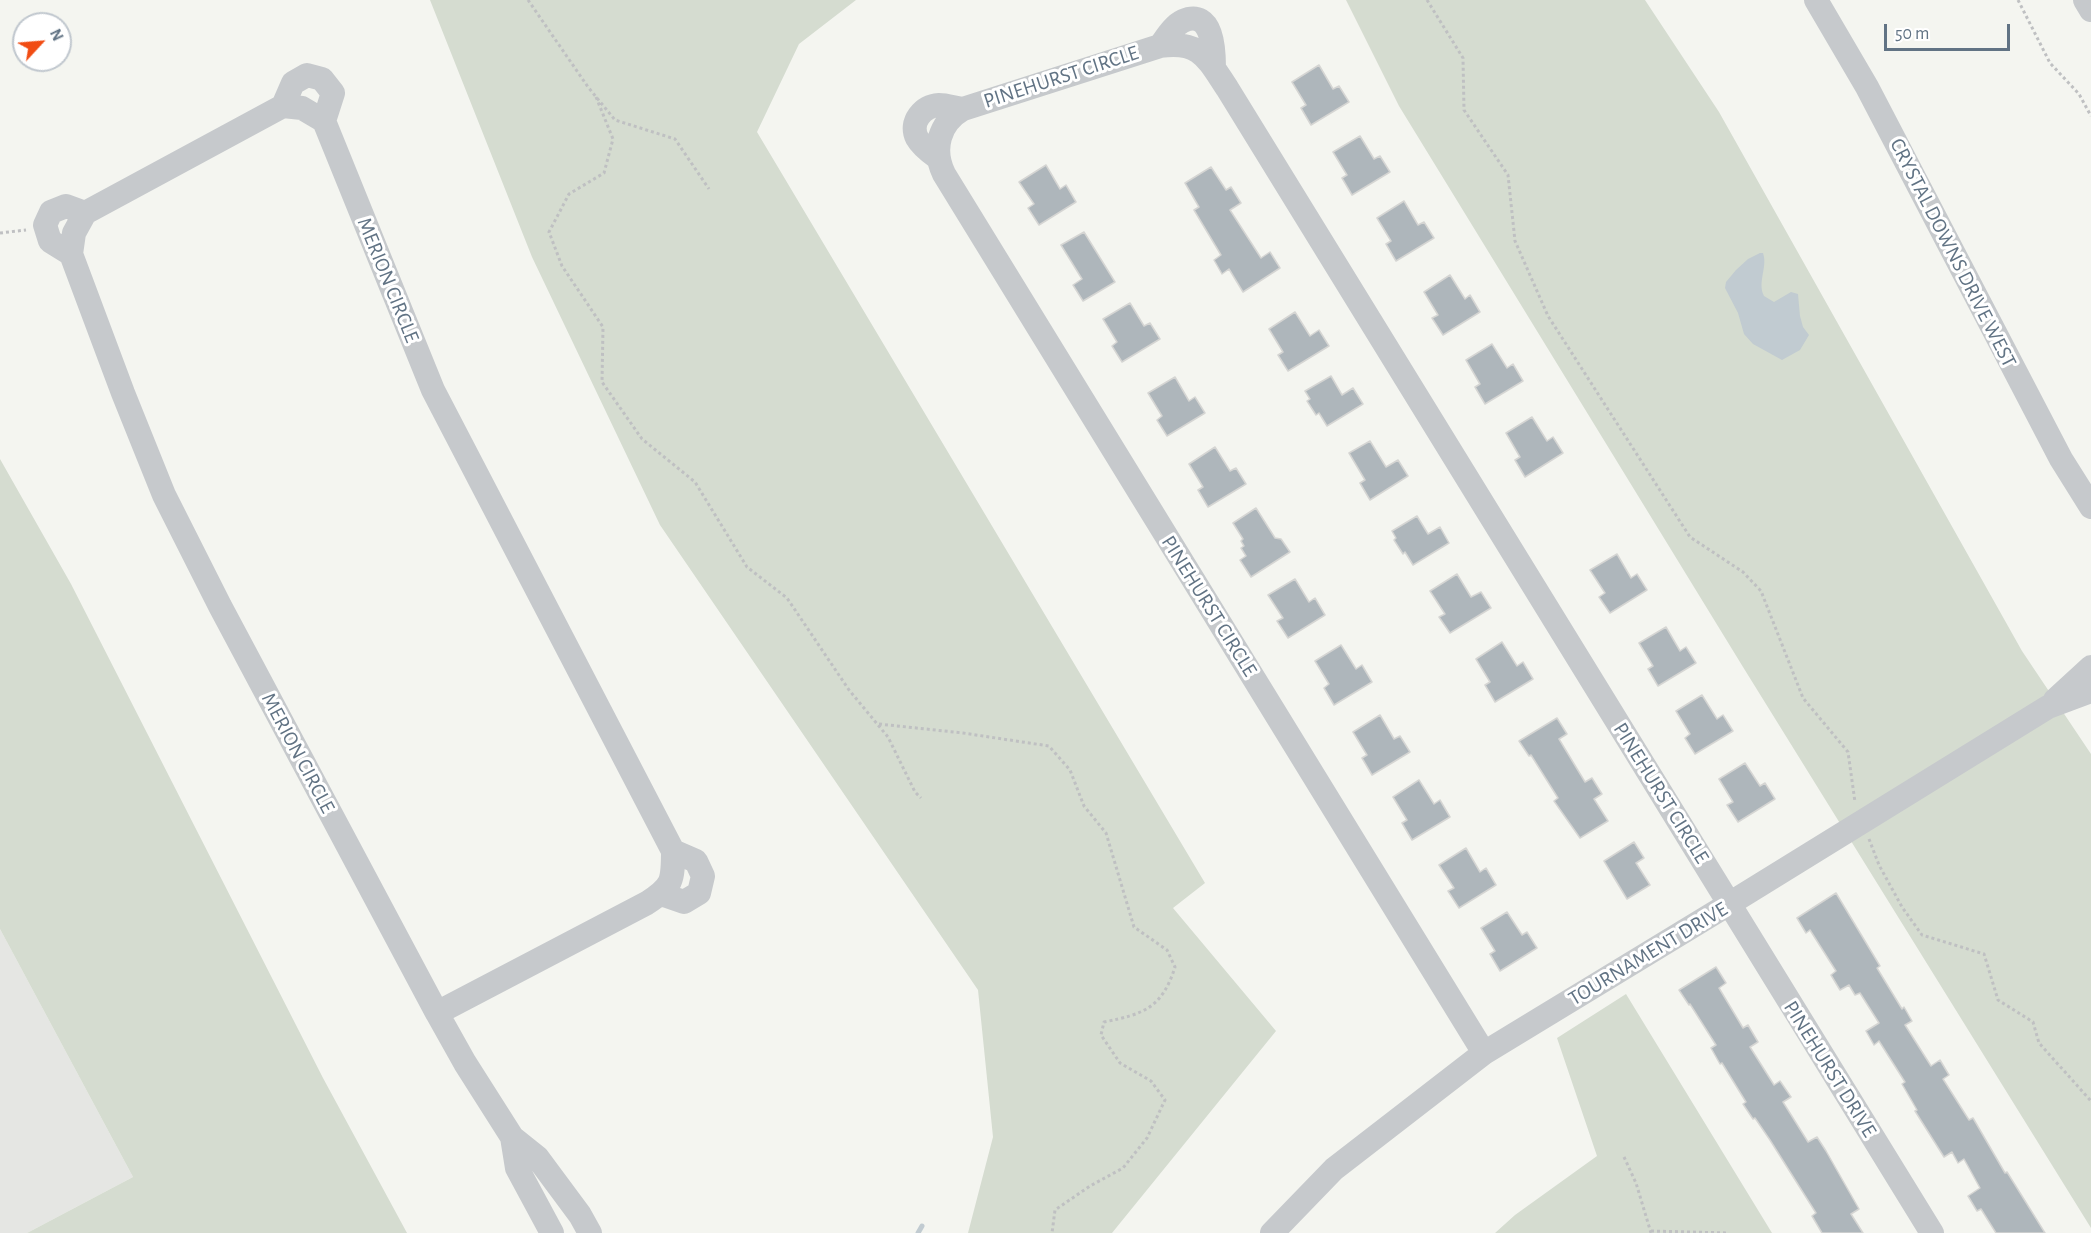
<!DOCTYPE html>
<html>
<head>
<meta charset="utf-8">
<style>
	body { margin:0 }
	#map { position:relative; width:2091px; height:1233px; overflow:hidden; background:#f4f5f0; font-family:"Alegreya Sans",sans-serif }
	canvas { display:block }
	.north { position:absolute; left:12px; top:12px; width:60px; height:60px; box-sizing:border-box; background:#fff; border:2px solid #c0c7ce; border-radius:50%; rotate:64deg; font-size:16px; font-weight:700; line-height:24px; text-align:center; color:#617384 }
	.north::after { content:''; display:block; margin:auto; width:21px; height:27px; background:#f14c13; clip-path:polygon(50% 0,100% 100%,50% 72%,0 100%) }
	.scale { position:absolute; left:1884px; top:24px; width:126px; height:27px; box-sizing:border-box; border:3px solid #617384; border-top:0; padding-left:8px; font-size:18px; line-height:21px; white-space:nowrap; color:#617384; -webkit-text-stroke:4px #fff; paint-order:stroke }
</style>
</head>
<body>
<div id="map">
<canvas width="2091" height="1233"></canvas>
<div class="north">N</div>
<div class="scale">50 m</div>
</div>
<script>
const ctx = document.querySelector('canvas').getContext('2d');
ctx.lineJoin = 'round';
function paint(path, color) { ctx.fillStyle = color; ctx.fill(path, 'evenodd'); }
function strokePath(path, color, width, dash) { ctx.strokeStyle = color; ctx.lineWidth = width; ctx.lineCap = dash ? 'butt' : 'round'; ctx.setLineDash(dash || []); ctx.stroke(path); }
function drawText(font, color, halo, rows, align = 'center') {
  ctx.font = font + ' "Alegreya Sans",sans-serif'; ctx.lineWidth = 6; ctx.setLineDash([]); ctx.textBaseline = 'middle'; ctx.strokeStyle = halo; ctx.fillStyle = color; for (const [text, x, y, turn = 0] of rows) {
    ctx.save(); ctx.translate(x, y); ctx.rotate((+turn || 0) * Math.PI / 180); ctx.textAlign = isNaN(turn) ? turn : align; if (halo) ctx.strokeText(text, 0, 0); ctx.fillText(text, 0, 0); ctx.restore();
  }
}
const built = new Path2D(`
	M0 929 133 1177 27 1233H0Z`);
const green = new Path2D(`
	M430 0H856L799 44 757 132 1205 883 1173 908 1276 1031 1112 1233H968L993 1137 978 990 660 525 532 257Z
	M1346 0H1645L1719 112 2022 651 2091 754V1228L1743 667 1399 106Z
	M0 459 71 584 323 1078 407 1233H27L133 1177 0 929Z
	M1626 994 1772 1233H1495L1515 1215 1597 1156 1557 1038Z`);
const water = new Path2D(`
	M1760 253H1763C1768 267 1757 282 1764 296L1774 302 1791 292 1798 294 1800 316 1803 327 1809 335 1800 350 1782 360 1753 344 1744 334 1738 313 1725 288 1726 282 1736 270 1748 259Z`);
const stream = new Path2D(`
	M918 1233 922 1226`);
const building = new Path2D(`
	M1319 65 1333 89 1339 86 1349 102 1311 125 1301 108 1306 105 1292 82Z
	M1360 136 1374 159 1380 156 1390 172 1352 195 1342 178 1347 175 1333 152Z
	M1046 165 1060 189 1066 185 1076 202 1039 225 1028 208 1034 204 1019 182Z
	M1211 167 1226 190 1231 187 1241 203 1230 210 1261 258 1270 252 1280 268 1243 292 1229 269 1222 274 1214 260 1221 255 1194 210 1199 207 1185 183Z
	M1404 201 1418 225 1424 222 1434 238 1396 261 1386 244 1391 241 1377 218Z
	M1084 232 1115 282 1083 301 1073 285 1082 279 1061 245Z
	M1450 275 1465 299 1470 295 1480 312 1443 335 1432 318 1438 315 1424 292Z
	M1130 303 1144 326 1150 323 1160 339 1122 362 1112 346 1117 342 1103 319Z
	M1295 312 1310 336 1319 330 1329 346 1288 371 1278 355 1283 352 1269 329Z
	M1492 344 1507 368 1513 364 1523 381 1485 404 1475 387 1480 384 1466 360Z
	M1331 376 1342 395 1353 388 1363 404 1327 426 1319 413 1316 415 1307 401 1310 399 1305 391Z
	M1175 377 1189 401 1195 397 1205 413 1167 436 1157 420 1162 416 1148 393Z
	M1532 417 1547 441 1553 437 1563 453 1525 477 1515 460 1520 457 1506 433Z
	M1370 441 1386 467 1398 460 1408 476 1370 500 1360 483 1365 480 1349 453Z
	M1215 447 1230 471 1236 468 1246 484 1208 507 1198 490 1203 487 1189 464Z
	M1256 508 1275 538 1281 539 1290 552 1251 577 1240 560 1246 556 1241 548 1244 546 1241 541 1243 539 1233 523Z
	M1417 516 1428 534 1440 527 1449 543 1413 565 1405 552 1403 554 1394 540 1396 538 1392 531Z
	M1617 554 1631 578 1637 574 1647 590 1610 613 1599 597 1605 593 1590 570Z
	M1457 574 1471 597 1481 592 1491 608 1450 633 1439 617 1445 614 1430 591Z
	M1295 579 1309 602 1315 598 1325 615 1288 638 1277 621 1283 618 1268 595Z
	M1666 627 1680 651 1686 647 1696 663 1658 686 1648 669 1653 666 1639 643Z
	M1502 642 1517 666 1523 662 1533 679 1495 702 1485 685 1490 682 1476 659Z
	M1341 645 1356 669 1362 665 1372 682 1334 705 1324 688 1329 684 1315 661Z
	M1702 695 1717 719 1723 715 1733 731 1695 754 1685 738 1690 734 1676 711Z
	M1380 715 1394 739 1400 736 1410 752 1372 775 1362 758 1367 755 1353 732Z
	M1557 718 1567 734 1559 739 1585 782 1592 778 1602 794 1594 799 1608 821 1580 838 1554 801 1558 798 1531 755 1529 756 1519 741Z
	M1745 763 1760 786 1765 783 1775 799 1738 822 1727 805 1733 802 1719 779Z
	M1419 780 1434 804 1440 800 1450 817 1412 840 1402 823 1407 820 1393 797Z
	M1634 842 1644 858 1636 863 1650 885 1627 899 1604 861Z
	M1466 848 1480 872 1486 868 1496 885 1459 908 1448 891 1454 888 1439 865Z
	M1836 893 1880 966 1877 968 1902 1009 1904 1007 1912 1021 1905 1025 1931 1066 1940 1060 1949 1075 1943 1079 1969 1120 1973 1118 2005 1173 2007 1172 2045 1233H1996L1981 1209 1977 1211 1968 1196 1980 1188 1964 1159 1958 1163 1952 1152 1944 1157 1915 1111 1917 1110 1902 1084 1905 1082 1879 1041 1874 1045 1866 1031 1879 1023 1860 993 1855 995 1849 985 1840 990 1831 975 1836 971 1810 930 1806 933 1797 918Z
	M1507 912 1522 935 1527 932 1537 948 1500 971 1490 954 1495 951 1481 928Z
	M1716 967 1726 983 1719 988 1743 1028 1748 1025 1758 1042 1750 1047 1774 1085 1780 1081 1791 1097 1783 1102 1808 1142 1817 1137 1826 1151 1859 1209 1851 1214 1863 1233H1822L1812 1216 1816 1213 1770 1140 1755 1118 1753 1119 1743 1104 1746 1102 1722 1063 1720 1064 1711 1048 1716 1045 1690 1004 1689 1005 1679 990Z`);
const path = new Path2D(`
	M528 0 588 87 615 120 675 139 709 189
	M1427 0 1463 58 1464 110 1508 175 1515 241 1548 316 1690 537 1743 572 1761 591 1803 698 1848 752 1855 802
	M2018 0 2050 63 2079 94 2091 116
	M596 97 613 139 604 173 569 194 549 232 562 266 603 327 602 382 642 439 695 482 747 567 787 598 849 690 888 737 915 792 921 798
	M0 233 26 230
	M879 724 963 733 1049 746 1070 770 1084 806 1106 833 1134 927 1167 950 1175 967C1162 1008 1144 1014 1104 1022L1101 1035 1120 1063 1151 1081 1165 1100 1147 1138 1123 1168 1090 1186 1055 1210 1052 1233
	M1869 839 1879 865 1902 907 1922 935 1984 954 1998 1000 2033 1022 2039 1043 2091 1101
	M1624 1157 1636 1183 1651 1233
	M1651 1231 1729 1233`);
const minor = new Path2D(`
	M1816 0 1867 87 2061 459 2091 507
	M2085 0 2091 10
	M1160 46C1166 38 1174 25 1183 21 1213 8 1214 51 1214 68
	M283 106 302 108 324 121 433 390 673 851C673 881 673 886 647 903L437 1013 220 606 164 495 123 393 71 254 74 233 85 213Z
	M283 106 293 83 307 75 322 79 333 93 324 121
	M938 158C931 153 922 147 917 138 909 122 923 106 939 105 947 105 955 108 963 109
	M71 254 50 241 45 225 51 212 66 206 85 213
	M2055 700 2091 667
	M661 894 684 902 699 893 703 876 696 861 673 851
	M437 1013 465 1063 512 1137 537 1157 580 1215 590 1233
	M1484 1053 944 174C932 149 939 123 963 109L1160 46C1200 40 1207 58 1227 88L1932 1233
	M512 1137 517 1168 552 1233
	M1272 1233 1334 1169 1484 1053 1729 904 2048 707 2091 691`);
const streetNames = [
	["PINEHURST CIRCLE",1061,77,-18],
	["CRYSTAL DOWNS DRIVE WEST",1953,253,63],
	["MERION CIRCLE",388,280,68],
	["PINEHURST CIRCLE",1209,606,58],
	["MERION CIRCLE",298,753,62],
	["PINEHURST CIRCLE",1661,793,58],
	["TOURNAMENT DRIVE",1648,954,-31],
	["PINEHURST DRIVE",1830,1069,58]
];
paint(built, '#e5e6e3');
paint(green, '#d5dcd0');
paint(water, '#c1cbd1');
strokePath(stream, '#c1cbd1', 5);
paint(building, '#aeb6bb');
strokePath(building, '#d5d5d3', 1.5);
strokePath(path, '#bfc0c2', 3, [3, 3]);
strokePath(minor, '#c6c9cc', 24);
drawText('21px', '#617384', '#fff', streetNames);
</script>
</body>
</html>
